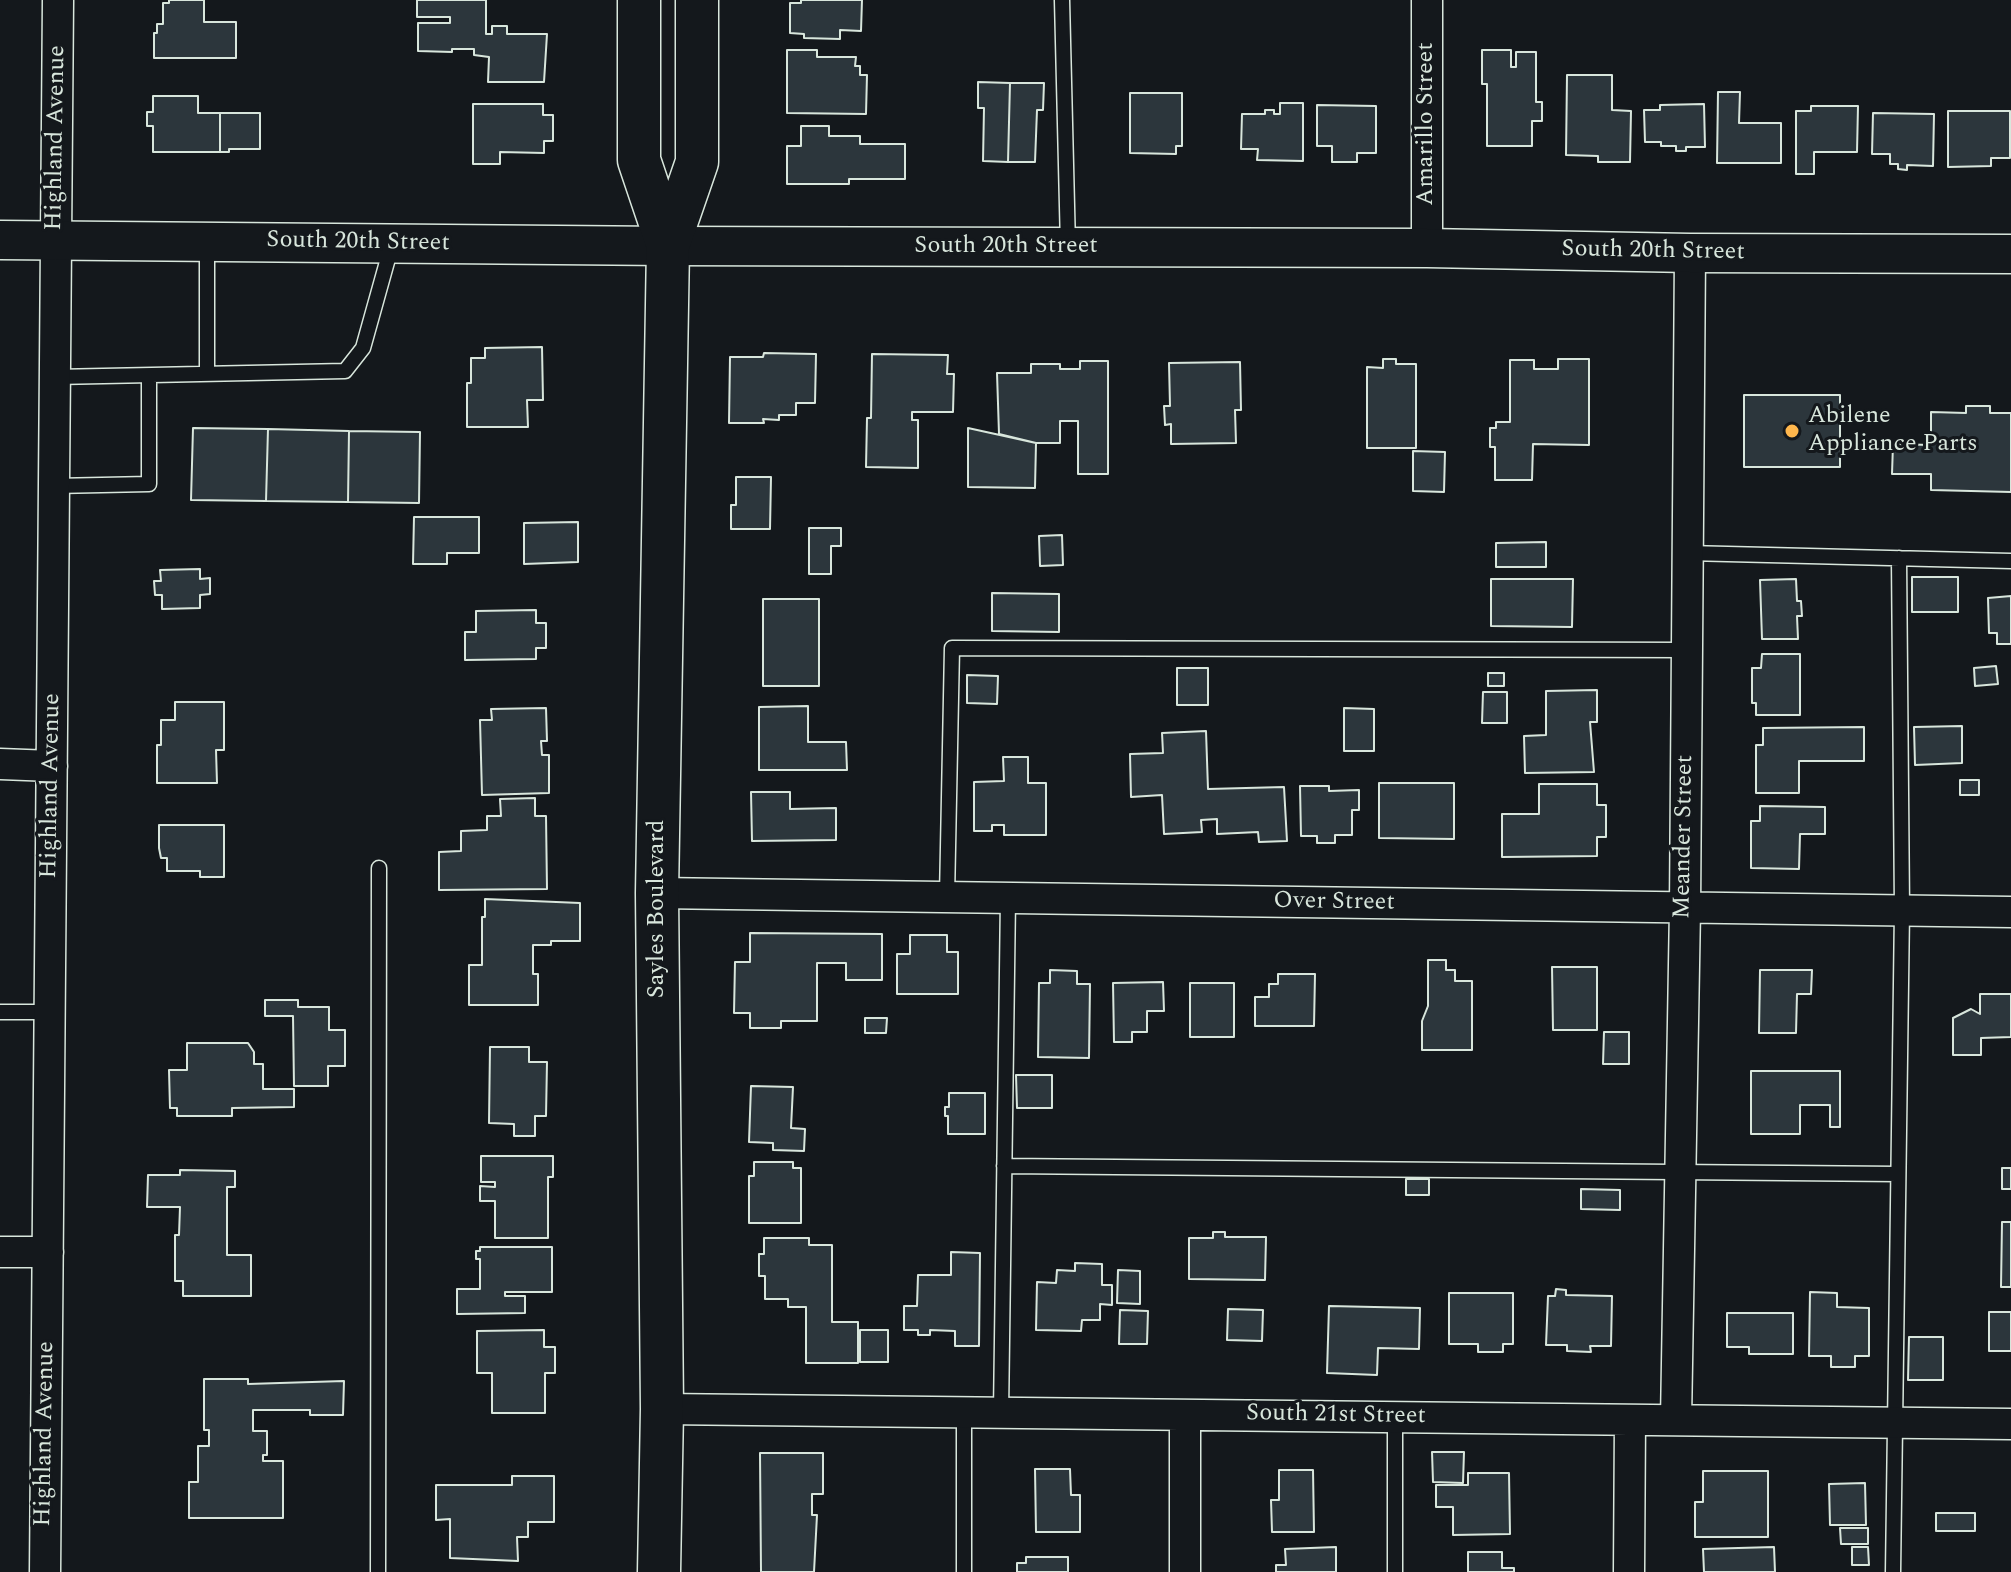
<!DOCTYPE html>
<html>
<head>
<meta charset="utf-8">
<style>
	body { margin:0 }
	canvas { display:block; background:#14181c }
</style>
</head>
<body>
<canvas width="2011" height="1572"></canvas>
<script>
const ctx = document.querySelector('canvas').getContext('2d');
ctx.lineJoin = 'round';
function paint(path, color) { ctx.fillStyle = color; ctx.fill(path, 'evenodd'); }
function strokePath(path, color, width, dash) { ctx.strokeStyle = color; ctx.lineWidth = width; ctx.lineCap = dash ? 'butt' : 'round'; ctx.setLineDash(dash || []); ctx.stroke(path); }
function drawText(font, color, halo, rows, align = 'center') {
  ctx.font = font + ' Spectral,serif'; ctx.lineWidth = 6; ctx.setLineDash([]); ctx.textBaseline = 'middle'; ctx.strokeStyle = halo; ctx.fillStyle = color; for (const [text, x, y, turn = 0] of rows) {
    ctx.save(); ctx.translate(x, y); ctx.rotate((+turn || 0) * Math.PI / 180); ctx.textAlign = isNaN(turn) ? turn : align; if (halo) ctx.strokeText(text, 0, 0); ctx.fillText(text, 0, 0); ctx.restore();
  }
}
const building = new Path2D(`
	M169 0H204V22H236V58H154V33H157V24H163V3H169Z
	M417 0H486V34H492V26H507V34H547L544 82H488L489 57 474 55V49H452V52L418 51V23H450V17H417Z
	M801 0H862L861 31 840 30V39L804 38V34L790 33V3H801Z
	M787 50H817V57H856L855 66H860V75H867L866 114 787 113Z
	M1482 50H1511V67H1516V52H1536V102H1542V121H1532V146H1487V84H1482Z
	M1567 75H1612V110L1631 111 1630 162H1598V156L1566 155Z
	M978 82 1010 83 1008 162 983 161 984 108H978Z
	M1010 83H1044L1043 110H1037L1035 162H1008Z
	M1718 92H1740L1739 123H1781V163H1717Z
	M1130 93H1182V146H1176V154L1130 153Z
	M153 96H198V113H220V152H153V126H147V112H153Z
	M1280 103H1303V161L1257 160 1258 149H1241L1242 114H1265V110H1274V114H1280Z
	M473 104H543V115H553V141H544V153L500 152V164H473Z
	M1704 104 1705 147H1686V151H1676V146H1661V142H1645L1644 110H1660V105Z
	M1317 105 1376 106V153H1357V162H1332V146H1317Z
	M1811 106H1858L1857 152H1814V174H1796V111H1811Z
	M1948 111H2010V158H1991V166L1948 167Z
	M220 113H260V149H229V152H220Z
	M1873 113 1934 114 1933 166 1907 165V170L1898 169V164H1890V154H1872Z
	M801 126H829V136H860V144H905V179H849V184H787V146H801Z
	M542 347 543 400H527L528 427H467V383H471V358H485V348Z
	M764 353 816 354 815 403H796V415H779V420L763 419 764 423H729L730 357H763Z
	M872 354 948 355 947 374H954L953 412H912V420H918V468L866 467 867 418H871Z
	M1383 359H1396V364H1416V448H1367V367L1383 368Z
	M1558 359H1589V445L1533 444 1532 480H1495V447H1490V428H1496V422H1510V360H1534V369H1558Z
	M1080 361H1108V474H1078V421H1060V443H1036L999 434 997 373H1031V364H1060V369H1080Z
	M1240 362 1241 410H1235L1236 443 1171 444V424L1165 425 1164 406H1170L1169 363Z
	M1744 395H1840V467H1744Z
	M1966 406H1990V413H2011V492L1931 490V474H1892L1893 444 1931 445V412L1966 413Z
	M193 428 268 429 266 501 191 500Z
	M968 428 1036 443 1035 488 968 487Z
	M268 429 349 431 348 502 266 501Z
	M349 431 420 432 419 503 348 502Z
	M1413 451 1445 452 1444 492 1413 491Z
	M736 477H771L770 529H731V505H736Z
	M414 517H479V553H447V564H413Z
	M578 522V562L524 564V523Z
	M809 528H841V546H831V574H809Z
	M1062 535 1063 565 1040 566 1039 536Z
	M1546 542V567H1496V543Z
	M200 569V579L210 578V594L200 595V608L162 609V595H155L154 581H161L160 570Z
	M1912 577H1958V612H1912Z
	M1491 579H1573L1572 627 1491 626Z
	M1796 579 1797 601H1801L1802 616H1797L1798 639H1762L1760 580Z
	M992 593 1059 594V632L992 631Z
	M2011 596V644H1997V633H1989L1988 598Z
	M763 599H819V686H763Z
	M536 610V623H546V648H536V659L465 660V632H476V611Z
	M1762 654H1800V715H1756V703H1752V668H1761Z
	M1996 666 1998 684 1975 686 1974 668Z
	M1177 668H1208V705H1177Z
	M1488 673H1504V686H1488Z
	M967 675 998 676 997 704 967 703Z
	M1597 690V722H1590L1594 772 1525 773 1524 736 1546 735V691Z
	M1483 692H1507V723H1482Z
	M175 702H224V750H216L217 783H157V745H161V720H175Z
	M808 706V742H846L847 770H759V707Z
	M546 708 547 741H541L542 755H549V793L482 795 480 720H492L491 709Z
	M1344 708 1374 709V751H1344Z
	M1962 726V763L1915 765 1914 727Z
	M1864 727V761H1799V793H1756V745H1763V728Z
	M1206 731 1208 789 1284 787 1287 841 1259 842 1258 832 1217 834V819L1201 820 1202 832 1164 834 1162 795 1131 797 1130 754 1163 753 1162 733Z
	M1003 757H1028V783H1046V835H1004V825H992V831H974V782L1004 781Z
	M1960 780H1979V795H1960Z
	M1379 783H1454V839L1379 838Z
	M1539 784H1597V805H1606V837H1597V856L1502 857V814H1539Z
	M1300 786H1329V791L1359 790V810H1352V835H1335V843H1317V836H1301Z
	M751 792H790V809L836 808V840L752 841Z
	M535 798V816H546L547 889 439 890V852L461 851V831L487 830V816H501L500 799Z
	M1760 806 1825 807V834H1800L1799 869 1751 868V821H1760Z
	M159 825H224V877H200V871H167V858H161L159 848Z
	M485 899 580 903V941H551V945H533V974H538V1005H469V965H482V917H485Z
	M750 933 882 934V980H846V963H817V1021H781V1028H750V1013H734L735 962H750Z
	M910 935H947V952H958V994H897V954H910Z
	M1428 960H1446V970H1455V981H1472V1050H1422V1021L1428 1006Z
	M1552 967H1597V1030H1553Z
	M1050 970 1077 971V984H1090L1089 1058 1038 1057 1039 983H1050Z
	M1760 970H1812L1811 994H1797L1796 1033H1759Z
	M1278 974H1315L1314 1026H1255V997H1269V984H1278Z
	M1163 982 1164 1011H1147V1032H1132V1042H1114L1113 983Z
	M1190 983H1234V1037H1190Z
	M1980 994H2011V1037L1981 1038V1055H1953V1018L1971 1009 1980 1014Z
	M265 1000H298V1007H329V1030H345V1066H328V1086H294L293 1016H265Z
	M865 1018H887L886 1033H865Z
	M1604 1032H1629V1064H1603Z
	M187 1043H248L254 1052V1064H263V1089H294V1107L232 1108V1116H177V1108H170L169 1070H187Z
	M490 1047H529V1062H547L546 1116H535V1136H514V1124L489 1123Z
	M1751 1071H1840V1127H1830V1105H1800V1134H1751Z
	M1016 1075H1052V1108H1017Z
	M751 1086 793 1087 791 1128 805 1129 804 1151 773 1150V1143L749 1142Z
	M949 1093H985V1134H948V1116H945V1107H949Z
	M481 1156H553V1177H548V1238H495V1201H480V1186L495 1187V1182H481Z
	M754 1162H793V1168H801V1223H749V1176H754Z
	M2002 1168H2011V1189H2002Z
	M180 1170 235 1171V1187H227V1255H251V1296H183V1281H175V1235H179L180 1207H147L148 1175H180Z
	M1406 1179H1429V1195H1406Z
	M1581 1189 1620 1190V1210L1581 1209Z
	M2002 1222H2011V1287H2001Z
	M1213 1232H1225V1237H1266L1265 1280 1189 1279V1238H1213Z
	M764 1238H809V1245H832V1322H858V1363H806V1307H788V1299H765V1276H759V1254H764Z
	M480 1247H552V1292H505V1296H525V1313L457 1314V1289H480V1259H476V1251H480Z
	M951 1252 980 1253 979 1346H955V1331L930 1330V1335H918V1330H904V1306H917L918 1275H951Z
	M1075 1263 1102 1264V1285H1112V1305L1100 1304V1320H1082L1081 1331 1036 1330 1037 1282 1056 1283 1057 1270 1075 1271Z
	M1118 1270 1140 1271V1304L1117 1303Z
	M1556 1289 1566 1290V1295L1612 1296 1611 1346H1590L1591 1352 1567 1351V1345H1546L1548 1296H1555Z
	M1810 1292 1837 1293V1307L1869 1308V1356H1855V1367H1831V1356H1809Z
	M1449 1293H1513V1344H1503V1352H1478V1344H1449Z
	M1329 1306 1420 1308 1419 1349 1378 1348 1377 1375 1327 1373Z
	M1228 1309 1263 1310 1262 1341 1227 1340Z
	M1120 1310 1148 1311 1147 1344H1119Z
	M1989 1312H2011V1351H1989Z
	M1727 1313H1793V1354H1749V1347H1727Z
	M544 1330V1347H555V1373H545V1413H492V1373H477V1331Z
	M860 1330H888V1362H860Z
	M1909 1337H1943V1380H1908Z
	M204 1379H248V1384L344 1381 343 1415H310V1410H253V1431H267V1455H263V1461H283V1518H189V1482H198V1446H209V1430H204Z
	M1432 1452H1464L1463 1483 1433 1482Z
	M760 1453H823V1494H812V1515H817L814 1572H761Z
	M1035 1469H1070L1071 1495H1080V1532H1036Z
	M1279 1470H1313L1314 1532H1272L1271 1500H1279Z
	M1703 1471H1768V1537H1695V1502H1703Z
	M1468 1473H1509L1510 1534 1453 1535V1507H1436V1485H1468Z
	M512 1476H554V1522H528V1537H517L518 1561 450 1558V1519L436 1520V1485H512Z
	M1865 1483 1866 1525H1830L1829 1484Z
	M1936 1513H1975V1531H1936Z
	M1840 1528H1868V1544H1841Z
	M1336 1547V1572H1276V1565H1286L1285 1549Z
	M1774 1547 1775 1572H1704L1703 1549Z
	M1852 1547H1868L1869 1565H1852Z
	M1468 1552H1502V1568H1514V1572H1468Z
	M1026 1557H1068V1572H1017V1563H1026Z`);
const service = new Path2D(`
	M1062 0 1068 247
	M207 242V374
	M55 377 345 371 363 348 392 244
	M54 486 149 484V376
	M1687 553 2011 561
	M947 897 952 648 1687 650
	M0 1012H50
	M1004 1166 1898 1174
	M1001 1413 1008 898
	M1395 1417V1572
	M378 1572 379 868
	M964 1572V1412
	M1893 1572 1902 910 1899 558`);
const minor = new Path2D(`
	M1427 248V0
	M0 764 52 766
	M657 893 2011 912
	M0 1252H48
	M662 1409 2011 1424
	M1676 1420 1685 908 1690 253
	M45 1572 58 0
	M1185 1572V1415
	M1629 1572 1630 1420`);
const tertiary = new Path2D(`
	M0 240 668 246 1427 248 1690 253 2011 254`);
const secondary = new Path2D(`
	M639 0V160L668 246
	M659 1572 662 1409 657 893 668 246 697 162V0`);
const markers = [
	[1792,431,8,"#ffb74d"]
];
const streetNames = [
	["Amarillo Street",1427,124,-90],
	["Highland Avenue",57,138,-89],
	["South 20th Street",358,243,1],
	["South 20th Street",1006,247],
	["South 20th Street",1653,252,1],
	["Highland Avenue",52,786,-89],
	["Meander Street",1685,837,-89],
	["Over Street",1334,903,1],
	["Sayles Boulevard",658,909,-90],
	["South 21st Street",1336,1416,1],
	["Highland Avenue",46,1434,-89]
];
const poiNames = [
	["Abilene",1808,417],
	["Appliance Parts",1808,445]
];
paint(building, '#2c363c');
strokePath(building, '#d8e6dc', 2);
strokePath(service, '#d8e6dc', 17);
strokePath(minor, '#d8e6dc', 33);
strokePath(tertiary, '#d8e6dc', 41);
strokePath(secondary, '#d8e6dc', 45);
strokePath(service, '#14181c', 14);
strokePath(minor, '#14181c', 30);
strokePath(tertiary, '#14181c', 38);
strokePath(secondary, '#14181c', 42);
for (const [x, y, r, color] of markers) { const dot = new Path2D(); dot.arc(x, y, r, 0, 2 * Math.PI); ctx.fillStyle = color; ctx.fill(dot); strokePath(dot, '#14181c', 3); }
drawText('24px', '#d8e6dc', '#14181c', streetNames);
drawText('24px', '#d8e6dc', '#14181c', poiNames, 'left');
</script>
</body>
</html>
